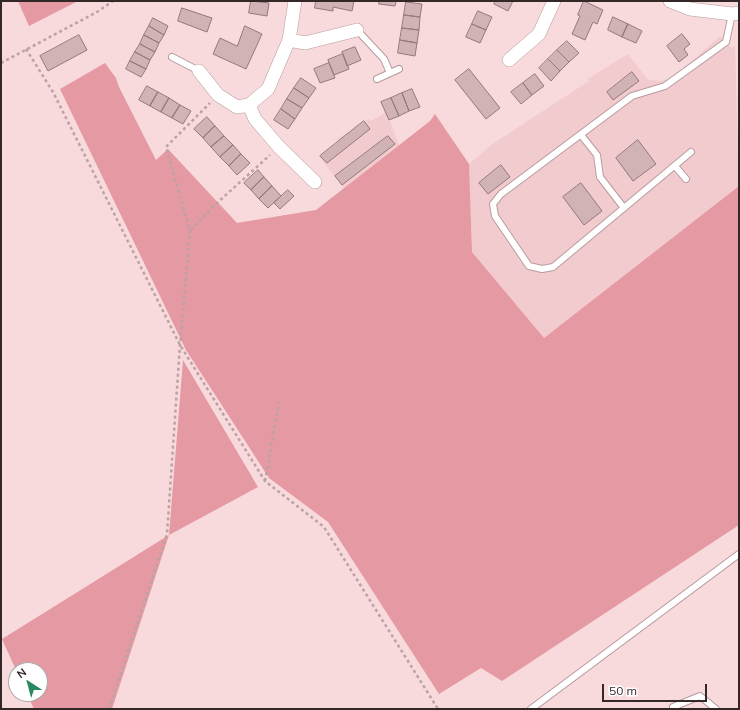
<!DOCTYPE html>
<html>
<head>
<meta charset="utf-8">
<style>
	body { margin:0 }
	#map { position:relative; width:740px; height:710px; overflow:hidden; background:#f8d9dc; font-family:Mulish,sans-serif }
	canvas { display:block }
	.frame { position:absolute; inset:0; border:2px solid #332728; pointer-events:none }
	.north { position:absolute; left:8px; top:662px; width:40px; height:40px; box-sizing:border-box; background:#fff; border:1px solid #ada9a9; border-radius:50%; rotate:324deg; font-size:11px; font-weight:700; line-height:16px; text-align:center; color:#332728 }
	.north::after { content:''; display:block; margin:auto; width:14px; height:18px; background:#2a8860; clip-path:polygon(50% 0,100% 100%,50% 72%,0 100%) }
	.scale { position:absolute; left:602px; top:684px; width:105px; height:18px; box-sizing:border-box; border:2px solid #332728; border-top:0; padding-left:5px; font-size:12px; line-height:14px; white-space:nowrap; color:#332728; -webkit-text-stroke:3px #fff; paint-order:stroke }
</style>
</head>
<body>
<div id="map">
<canvas width="740" height="710"></canvas>
<div class="frame"></div>
<div class="north">N</div>
<div class="scale">50 m</div>
</div>
<script>
const ctx = document.querySelector('canvas').getContext('2d');
ctx.lineJoin = 'round';
function paint(path, color) { ctx.fillStyle = color; ctx.fill(path, 'evenodd'); }
function strokePath(path, color, width, dash) { ctx.strokeStyle = color; ctx.lineWidth = width; ctx.lineCap = dash ? 'butt' : 'round'; ctx.setLineDash(dash || []); ctx.stroke(path); }
const built = new Path2D(`
	M719 37H722L731 48 735 46 739 186 544 338 472 252 469 164 491 145 589 81 587 79 628 54 648 80 662 81 674 77Z
	M386 112 399 145 344 188 320 158 340 143 337 139 369 119 371 121Z`);
const green = new Path2D(`
	M18 1H78L29 26Z
	M105 63 116 78 119 87 156 160 168 149 237 223 316 210 430 121 435 114 469 164 472 252 544 338 739 186V525L502 681 481 668 439 694 328 522 269 478 186 350 60 89Z
	M183 360 258 487 169 535 112 709H34L27 694H40V670H16L2 639 169 535Z`);
const building = new Path2D(`
	M251 1 269 3 267 16 249 13Z
	M316 1H354L352 11 333 7V11L315 8Z
	M379 1H396L395 6 379 4Z
	M496 1H513L508 11 494 4Z
	M584 1 603 10 597 24 593 22 585 40 572 34 580 16 578 15Z
	M406 2 422 4 420 17 404 15Z
	M182 8 212 18 207 32 178 21Z
	M478 11 492 17 486 30 472 24Z
	M404 15 420 17 419 30 402 28Z
	M613 17 628 24 622 37 608 30Z
	M153 18 168 26 164 35 149 26Z
	M472 24 486 30 480 43 466 37Z
	M628 24 642 31 636 43 622 37Z
	M149 26 164 35 159 43 144 35Z
	M245 26 262 34 246 69 213 54 220 38 237 46Z
	M402 28 419 30 417 43 400 40Z
	M682 34 690 44 684 49 688 55 679 62 667 46Z
	M79 35 87 50 48 71 40 56Z
	M144 35 159 43 155 52 140 44Z
	M400 40 417 43 415 56 398 53Z
	M567 41 579 53 569 62 557 50Z
	M140 44 155 52 150 60 135 52Z
	M355 47 361 60 347 66 342 52Z
	M557 50 569 62 560 71 548 59Z
	M135 52 150 60 146 69 130 61Z
	M343 54 349 69 334 75 328 60Z
	M548 59 560 71 551 81 539 68Z
	M130 61 146 69 141 77 126 69Z
	M329 63 335 78 320 83 314 69Z
	M469 69 500 108 486 119 455 80Z
	M632 72 639 81 613 100 607 92Z
	M535 74 544 86 532 95 523 83Z
	M301 78 316 88 309 98 294 88Z
	M523 83 532 95 521 104 511 92Z
	M147 86 158 92 150 106 139 100Z
	M294 88 309 98 302 108 287 99Z
	M412 89 420 107 409 111 402 93Z
	M158 92 169 98 161 112 150 106Z
	M402 93 409 111 399 116 391 98Z
	M169 98 180 105 172 118 161 112Z
	M391 98 399 116 389 120 381 102Z
	M287 99 302 108 295 119 281 109Z
	M180 105 191 111 183 124 172 118Z
	M281 109 295 119 288 129 274 120Z
	M207 117 215 126 203 138 194 129Z
	M364 121 370 129 327 163 320 156Z
	M215 126 224 136 211 147 203 138Z
	M224 136 233 145 220 157 211 147Z
	M388 136 395 144 342 185 335 176Z
	M638 140 656 164 633 181 616 158Z
	M233 145 241 154 229 166 220 157Z
	M241 154 250 163 237 175 229 166Z
	M501 165 510 177 488 194 479 183Z
	M258 170 264 177 251 190 244 183Z
	M264 177 272 186 259 199 251 190Z
	M581 183 602 211 584 225 563 197Z
	M272 186 281 196 268 208 259 199Z
	M288 190 294 196 280 209 274 203Z`);
const path = new Path2D(`
	M26 49 53 92 180 345 265 481 324 527 438 709
	M1 63 97 12 113 1
	M191 230 217 203 270 155
	M265 481 279 402
	M109 709 167 534 180 345 190 231 166 147 210 103`);
const service = new Path2D(`
	M357 30 384 59 390 73
	M172 57 199 71
	M377 79 399 69
	M581 135 597 155 600 177 624 208
	M691 152 553 267 542 269 529 266 495 216 493 204 501 194 632 96 665 86 726 42 732 14
	M675 166 686 179
	M673 707 700 696 716 709
	M531 709 739 554`);
const minor = new Path2D(`
	M670 1 690 9 732 14 739 13
	M289 40 305 43 357 30
	M509 60 539 34 554 1
	M199 71 218 95 237 107 249 105 268 89 289 40 295 1
	M249 105 255 119 279 147 315 182`);
paint(built, '#f2cbcf');
paint(green, '#e599a3');
paint(building, '#d1b3b6');
strokePath(building, '#94787b', 1);
strokePath(service, '#b89b9e', 8);
strokePath(minor, '#b89b9e', 14);
strokePath(path, '#bba2a5', 2.5, [3, 3]);
strokePath(service, '#fff', 6);
strokePath(minor, '#fff', 13);
</script>
</body>
</html>
